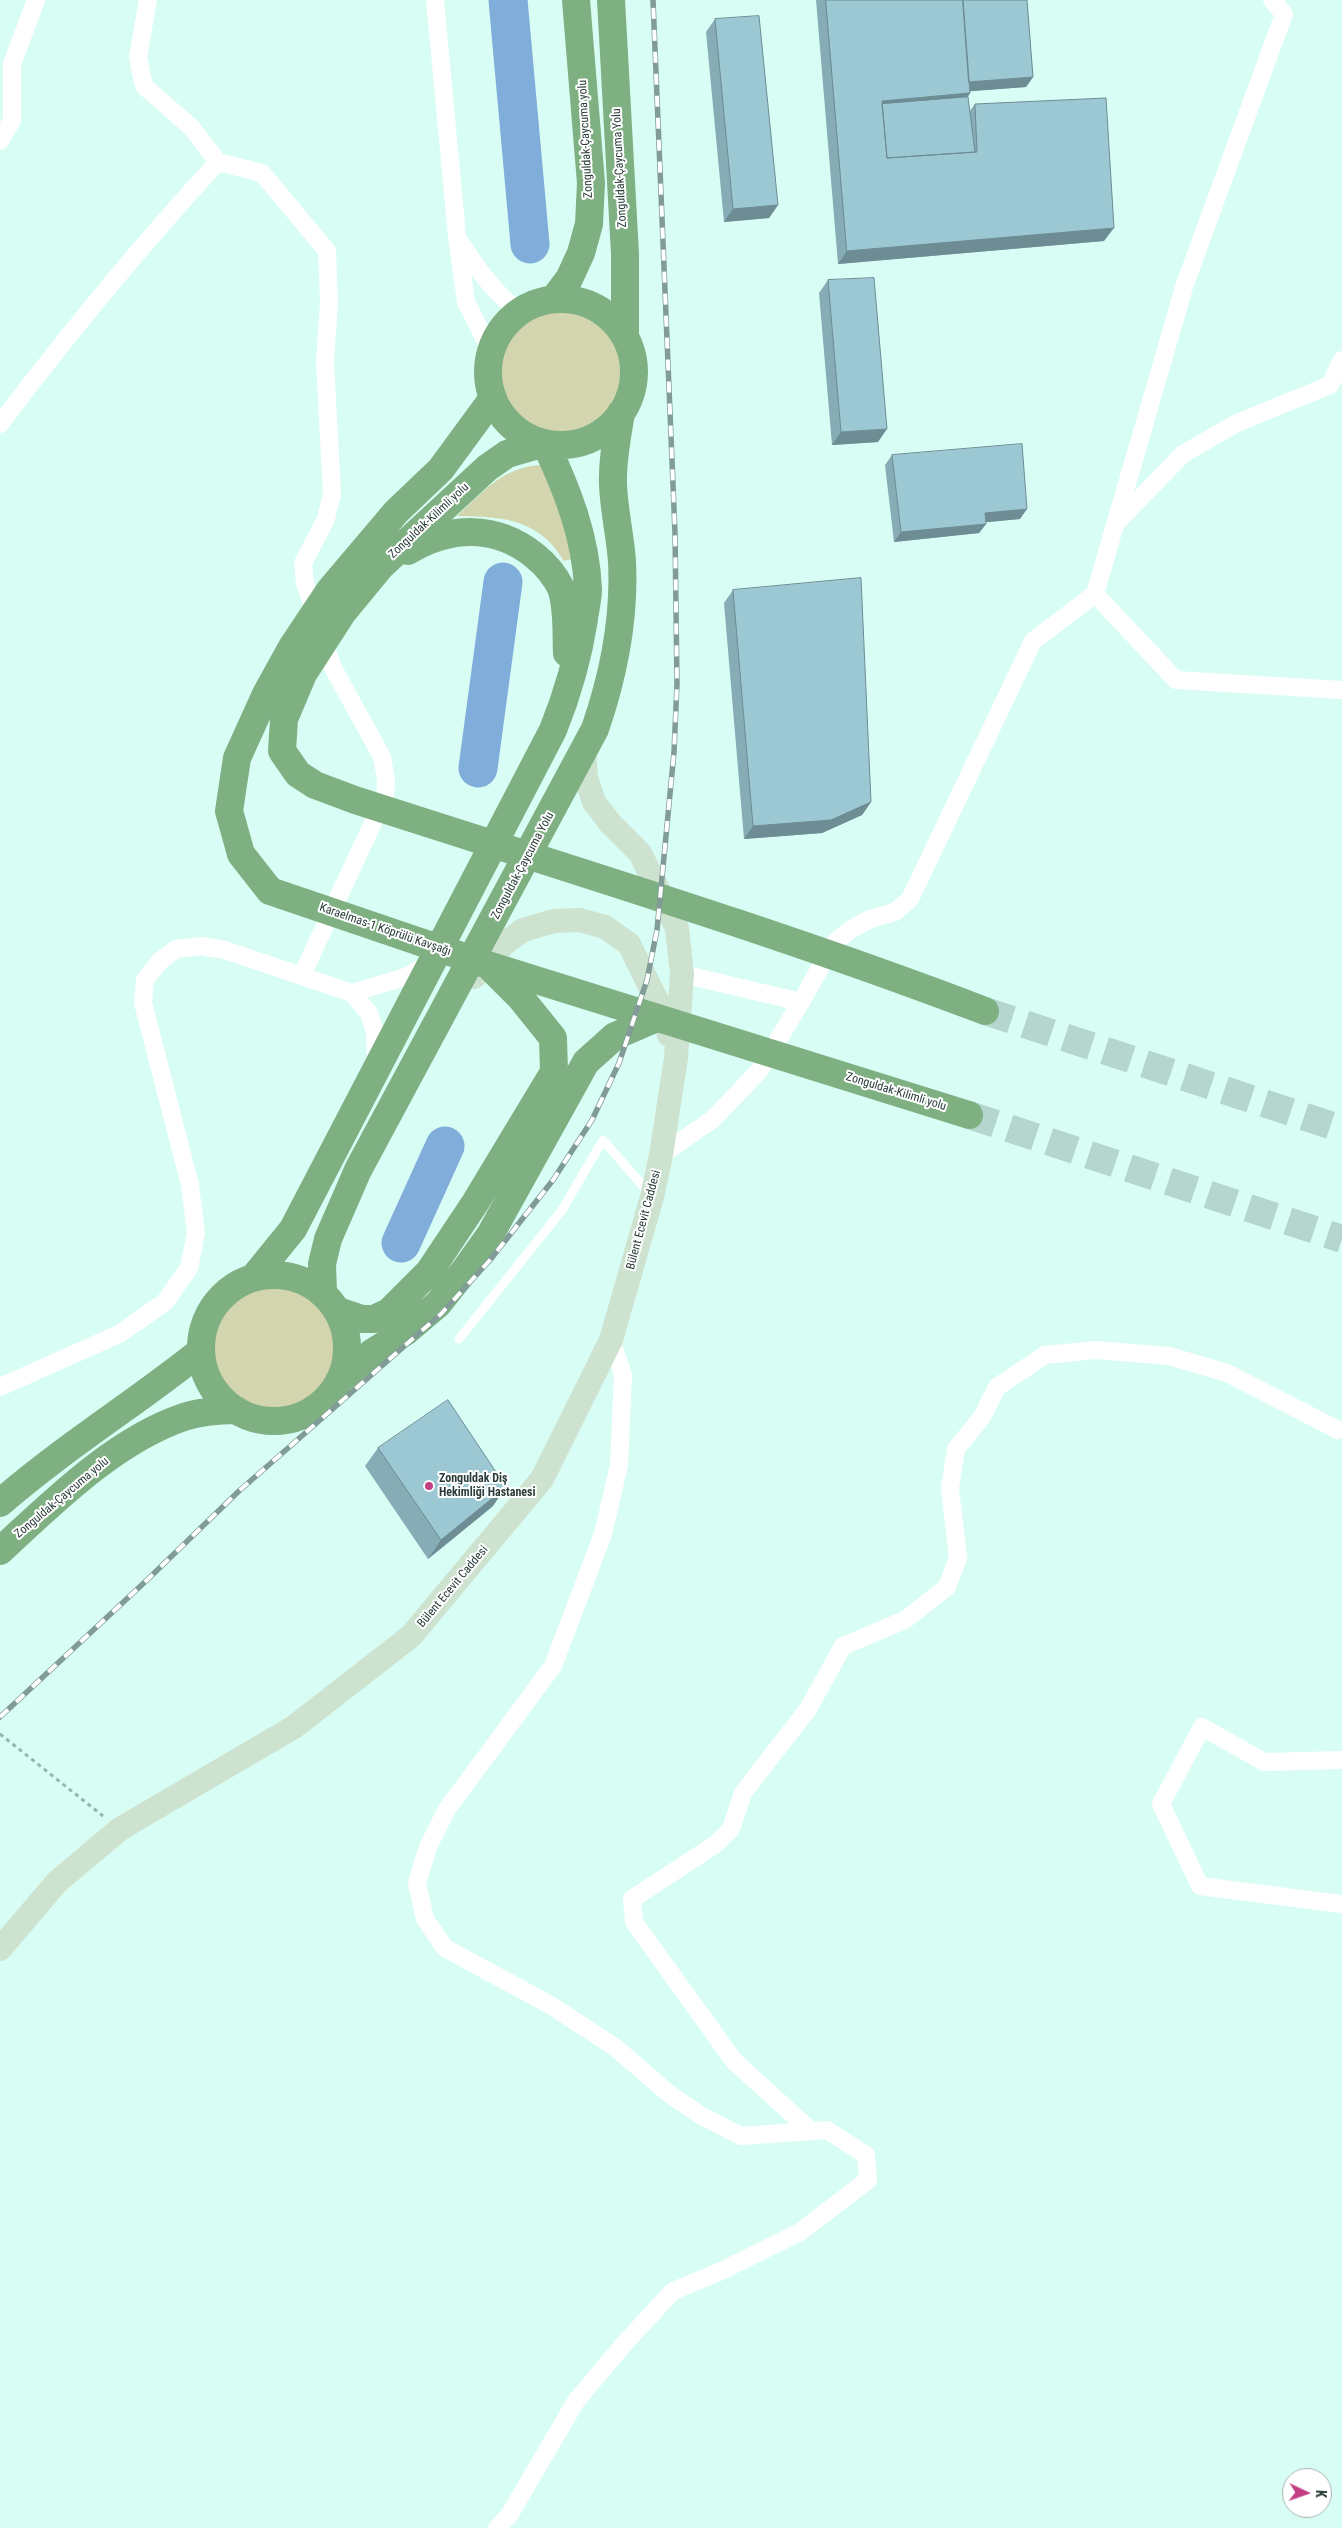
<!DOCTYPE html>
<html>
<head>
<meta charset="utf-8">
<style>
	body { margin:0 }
	#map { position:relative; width:1342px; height:2528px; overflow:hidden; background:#d8fdf5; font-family:"Roboto Condensed",sans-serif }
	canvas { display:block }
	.north { position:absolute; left:1282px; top:2468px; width:50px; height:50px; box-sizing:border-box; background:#fff; border:1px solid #aab1b0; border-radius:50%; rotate:93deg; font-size:14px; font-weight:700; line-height:20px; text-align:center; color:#2a3c39 }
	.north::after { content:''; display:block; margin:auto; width:18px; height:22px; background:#c44084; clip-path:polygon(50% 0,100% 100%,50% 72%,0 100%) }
</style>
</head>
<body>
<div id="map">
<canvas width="1342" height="2528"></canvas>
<div class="north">K</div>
</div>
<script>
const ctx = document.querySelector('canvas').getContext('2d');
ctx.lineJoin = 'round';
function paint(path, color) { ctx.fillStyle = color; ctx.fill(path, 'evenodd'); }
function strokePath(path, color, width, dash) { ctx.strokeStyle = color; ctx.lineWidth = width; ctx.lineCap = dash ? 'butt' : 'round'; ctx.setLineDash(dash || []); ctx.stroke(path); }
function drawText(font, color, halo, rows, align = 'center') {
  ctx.font = font + ' "Roboto Condensed",sans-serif'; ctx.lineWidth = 4; ctx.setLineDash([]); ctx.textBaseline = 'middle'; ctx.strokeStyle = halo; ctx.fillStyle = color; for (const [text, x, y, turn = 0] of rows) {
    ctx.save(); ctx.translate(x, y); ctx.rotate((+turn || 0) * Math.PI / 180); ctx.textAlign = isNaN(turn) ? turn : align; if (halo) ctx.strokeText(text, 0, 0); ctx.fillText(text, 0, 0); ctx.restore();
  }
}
const green = new Path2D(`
	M494 372a67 67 0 1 1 134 0a67 67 0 1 1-134 0Z
	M540 465C556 496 564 526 572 559L564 561C538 518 503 517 457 516 483 492 503 467 540 465Z
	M207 1348a67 67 0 1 1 134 0a67 67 0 1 1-134 0Z`);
const river = new Path2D(`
	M508 0 530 244
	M478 768 503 582
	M401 1243 445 1146`);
const trunkTunnel = new Path2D(`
	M985 1011 1342 1129
	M969 1115 1342 1239`);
const path = new Path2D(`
	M0 1734 103 1816`);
const service = new Path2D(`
	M459 1339 562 1210 603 1140 649 1193`);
const minor = new Path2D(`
	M148 0 138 57 144 86 191 127 218 162
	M435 0 457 236 466 302 491 351
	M0 141 12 120V64L36 0
	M461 243C478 270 494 292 519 312
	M0 424C69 333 141 245 218 162L262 173 327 251 329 302 325 362 332 494 326 519 303 563 305 583 332 666 382 757 386 779 385 797 302 975
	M1119 520 1183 454 1237 423 1330 385 1342 360
	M1095 594 1176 680 1342 690
	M352 993 405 977 430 963
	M801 1002 834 943 850 930 870 919 895 912 910 899 1033 641 1095 594 1185 284 1284 14 1272 0
	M661 1155 713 1119 759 1071 801 1002 682 974
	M0 1387 119 1334 165 1302 189 1268 196 1233 190 1185 143 1003 145 980 160 961 176 949 201 946 225 950 352 993 369 1013 375 1032 376 1064
	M1342 1760 1264 1762 1202 1727 1161 1804 1200 1886 1342 1904
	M811 2131 734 2061 634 1922 632 1899 716 1844 731 1829 743 1793 808 1709 843 1646 905 1620 947 1587 958 1558 950 1488 956 1449 982 1417 997 1387 1045 1355 1096 1350 1169 1356 1227 1373 1338 1430
	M497 2528 510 2514 576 2401 624 2344 673 2291 719 2272 800 2232 868 2180 866 2155 827 2130 741 2136 700 2115 668 2093 616 2048 552 2006 445 1948 425 1919 417 1883 428 1847 447 1809 553 1666 603 1534 619 1465 623 1375 611 1340`);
const secondary = new Path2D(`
	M474 977 505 943 523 930 554 921 580 920 605 927 629 944 661 1009 669 1035
	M0 1949 57 1882 120 1829 294 1727 411 1636 542 1479 611 1340 652 1197 661 1155 676 1058 682 974 677 928 640 853 610 823 594 802 586 778 584 751`);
const trunk = new Path2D(`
	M611 0 625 254V335
	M488 372a73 73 0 1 1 146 0a73 73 0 1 1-146 0Z
	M554 299 569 279 581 253 589 224 591 183 576 0
	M493 398 441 469 396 512 330 590 292 647 266 694 237 758 229 811 241 854 270 891 488 965 969 1115
	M408 551C450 526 496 524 535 556 545 564 555 576 561 588 568 607 566 633 567 653
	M201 1348a73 73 0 1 1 146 0a73 73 0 1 1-146 0Z
	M254 1277 293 1229 553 730C568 693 578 658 584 619 585 610 588 599 588 589 586 537 567 489 545 443L507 454 487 468 380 567 343 612 303 674 284 719 282 751 298 774 315 785 355 800C566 868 778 932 985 1011
	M323 1293 322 1264 328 1239 358 1170 595 729C614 674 625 620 622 561 620 535 614 510 613 485 612 461 617 437 621 413
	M338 1311 362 1319H374L389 1312 429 1272 475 1203 554 1072 553 1038 520 997 491 968
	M339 1381 373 1352 405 1332 438 1304 465 1270 490 1235 586 1062 615 1036 657 1018
	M0 1503C63 1448 136 1403 201 1351
	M0 1551C52 1503 115 1440 184 1417 201 1411 218 1411 236 1410`);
const rail = new Path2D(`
	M0 1717 147 1580 239 1491 441 1314 490 1260 553 1180 592 1120 619 1063 647 980 657 930 674 752 677 684 675 533 653 0`);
const wall = new Path2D(`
	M816 0H1027L1033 77 1026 87 970 91V93L968 97 969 112 975 104 1104 241 838 264Z
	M715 19 778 205 769 218 724 222 706 32Z
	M828 280 878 442 832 445 819 293Z
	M892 455 1020 519 986 522V524L979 533 894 542 885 465Z
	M733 590 871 802 862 815 822 833 744 839 724 603Z
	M378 1448 493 1506 428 1559 365 1466Z`);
const shadedWall = new Path2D(`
	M1033 77 1026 87 960 92 967 82Z
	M970 93 961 106 880 114 882 101Z
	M778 205 769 218 724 222 733 209Z
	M1114 228 1104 241 838 264 847 251Z
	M887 429 878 442 832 445 841 432Z
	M1027 509 1020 519 978 523 985 513Z
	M986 524 979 533 894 542 901 532Z
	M871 802 862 815 822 833 744 839 753 826Z
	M506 1487 493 1506 428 1559 441 1540Z`);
const building = new Path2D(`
	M826 0H963L970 93 882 101 887 158 977 152 975 104 1106 98 1114 228 847 251Z
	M963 0H1027L1033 77 969 82Z
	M759 16 778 205 733 209 715 19Z
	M968 97 975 152 887 158 882 104Z
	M874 278 887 429 841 432 828 280Z
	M1022 444 1027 509 985 513 986 524 901 532 892 455Z
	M861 578 871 802 831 820 753 826 733 590Z
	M448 1400 506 1487 441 1540 378 1448Z`);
const markers = [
	[429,1486,5,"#c44084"]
];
const streetNames = [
	["Zonguldak-Çaycuma yolu",586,139,-93],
	["Zonguldak-Çaycuma Yolu",620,168,-93],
	["Zonguldak-Kilimli yolu",429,521,-43],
	["Zonguldak-Çaycuma Yolu",523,866,-62],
	["Karaelmas-1 Köprülü Kavşağı",385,930,19],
	["Zonguldak-Kilimli yolu",896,1092,17],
	["Bülent Ecevit Caddesi",644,1220,-75],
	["Zonguldak-Çaycuma yolu",62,1498,-40],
	["Bülent Ecevit Caddesi",453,1587,-50]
];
const poiNames = [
	["Zonguldak Diş",439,1479],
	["Hekimliği Hastanesi",439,1493]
];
paint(green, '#d2d5ae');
strokePath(river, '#80adda', 39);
strokePath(trunkTunnel, '#b5d6cf', 28, [28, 14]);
strokePath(path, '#97b5af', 3, [4, 4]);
strokePath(service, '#fff', 9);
strokePath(minor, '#fff', 18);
strokePath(secondary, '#cee2d0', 24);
strokePath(trunk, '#7eb082', 28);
strokePath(rail, '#819c97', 5.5);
strokePath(rail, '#fff', 4, [11]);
paint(wall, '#86acb5');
paint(shadedWall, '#6d8c94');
paint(building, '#9cc8d3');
strokePath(building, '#6d8c94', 1);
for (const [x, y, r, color] of markers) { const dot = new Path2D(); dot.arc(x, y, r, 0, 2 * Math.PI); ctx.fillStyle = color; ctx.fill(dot); strokePath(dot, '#fff', 2); }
drawText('12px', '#2a3c39', '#fff', streetNames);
drawText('bold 12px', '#2a3c39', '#fff', poiNames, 'left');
</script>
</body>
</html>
